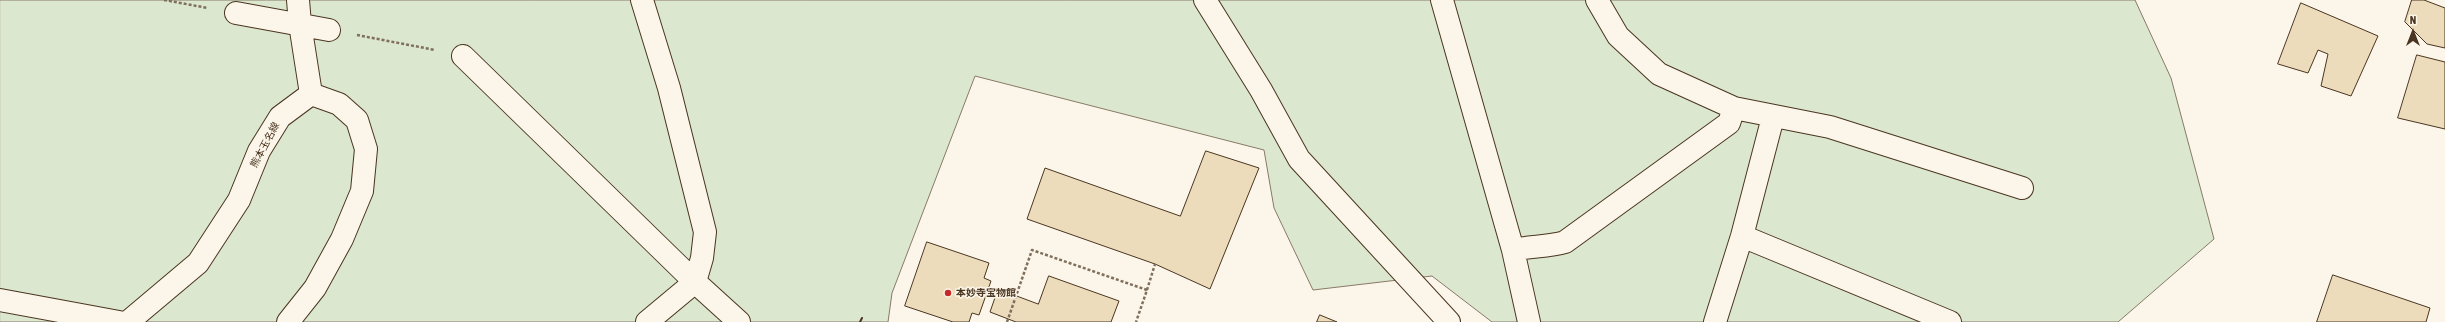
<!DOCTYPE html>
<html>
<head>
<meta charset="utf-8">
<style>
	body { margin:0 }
	#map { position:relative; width:2445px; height:322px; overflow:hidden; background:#fbf6e9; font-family:"Asap Condensed",sans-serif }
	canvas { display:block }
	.north { position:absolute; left:2393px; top:12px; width:40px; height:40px; -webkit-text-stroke:3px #fbf6e9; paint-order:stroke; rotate:0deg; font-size:11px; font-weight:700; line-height:16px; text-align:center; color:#4a3520 }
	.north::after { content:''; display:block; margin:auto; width:14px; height:18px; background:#4a3520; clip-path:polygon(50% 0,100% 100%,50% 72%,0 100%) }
</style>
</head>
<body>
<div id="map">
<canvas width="2445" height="322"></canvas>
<div class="north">N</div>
</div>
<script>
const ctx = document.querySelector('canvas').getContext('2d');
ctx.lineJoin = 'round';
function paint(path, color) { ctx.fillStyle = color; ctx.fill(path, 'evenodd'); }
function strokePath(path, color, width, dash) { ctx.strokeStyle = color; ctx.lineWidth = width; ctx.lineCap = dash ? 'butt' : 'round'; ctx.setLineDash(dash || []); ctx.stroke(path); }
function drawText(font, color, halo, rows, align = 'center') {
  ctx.font = font + ' "Asap Condensed","Noto Sans JP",sans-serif'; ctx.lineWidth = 3; ctx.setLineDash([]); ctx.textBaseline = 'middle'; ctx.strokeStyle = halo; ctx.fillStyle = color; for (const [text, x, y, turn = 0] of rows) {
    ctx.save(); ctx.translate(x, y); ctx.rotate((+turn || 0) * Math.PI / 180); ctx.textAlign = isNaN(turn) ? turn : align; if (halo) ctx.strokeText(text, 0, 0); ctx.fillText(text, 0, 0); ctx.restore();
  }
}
const green = new Path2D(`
	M0 0H2135L2171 78 2214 239 2118 322H1492L1432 276 1313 290 1274 208 1264 150 975 76 892 293 888 322H0Z`);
const building = new Path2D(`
	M2412 0H2424L2445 8V48L2427 44 2405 22Z
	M2301 3 2378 36 2351 96 2321 86 2328 54 2318 50 2308 73 2278 64Z
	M2417 55 2445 62V129L2398 118Z
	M1206 151 1259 168 1210 289 1155 264 1027 219 1045 168 1180 216Z
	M927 242 989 263 984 278 991 281 979 315 972 313 969 322H953L905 306Z
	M2333 275 2430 308 2426 322H2317Z
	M1049 276 1119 301 1111 322H1016L990 312 998 289 1038 304Z
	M1320 315 1337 322H1317Z`);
const path = new Path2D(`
	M164 0 208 8
	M357 35 435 50
	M1147 290 1155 264
	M1007 322 1032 250 1147 290 1136 322`);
const minor = new Path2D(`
	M298 0 300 24 311 94
	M642 0 669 88 705 232 702 258 695 282 647 322
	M1205 0 1261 90 1299 159 1449 322
	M1442 0 1513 250 1529 322
	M1597 0 1618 36 1659 74 1734 108 1830 127 2022 188
	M236 13 329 30
	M463 56 695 282 739 322
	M1742 236 1950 322
	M1513 250C1530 246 1548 247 1565 242L1729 123 1734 108
	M0 300 119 322
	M1715 322 1742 236 1773 117`);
const major = new Path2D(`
	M128 322 198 263 239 200 259 151 280 117 311 94 339 104 357 120 366 149 362 191 342 239 315 288 288 322`);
const wall = new Path2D(`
	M860 322 862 318`);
const markers = [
	[948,293,4,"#c62828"]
];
const streetNames = [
	["熊本玉名線",265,145,-62]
];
const poiNames = [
	["本妙寺宝物館",956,293]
];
paint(green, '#dce7d0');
strokePath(green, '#887966', 1);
paint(building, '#ecdcbc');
strokePath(building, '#4a3520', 1);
strokePath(minor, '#4a3520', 24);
strokePath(major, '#4a3520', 24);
strokePath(path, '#7f6f5c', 2.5, [3, 2]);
strokePath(minor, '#fbf6e9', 22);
strokePath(major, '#fbf6e9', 22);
strokePath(wall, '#4a3520', 2);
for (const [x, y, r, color] of markers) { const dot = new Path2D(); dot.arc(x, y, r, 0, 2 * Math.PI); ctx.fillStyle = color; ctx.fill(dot); strokePath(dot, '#fbf6e9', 1.5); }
drawText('10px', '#4a3520', '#fbf6e9', streetNames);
drawText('bold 10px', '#4a3520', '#fbf6e9', poiNames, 'left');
</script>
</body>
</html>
